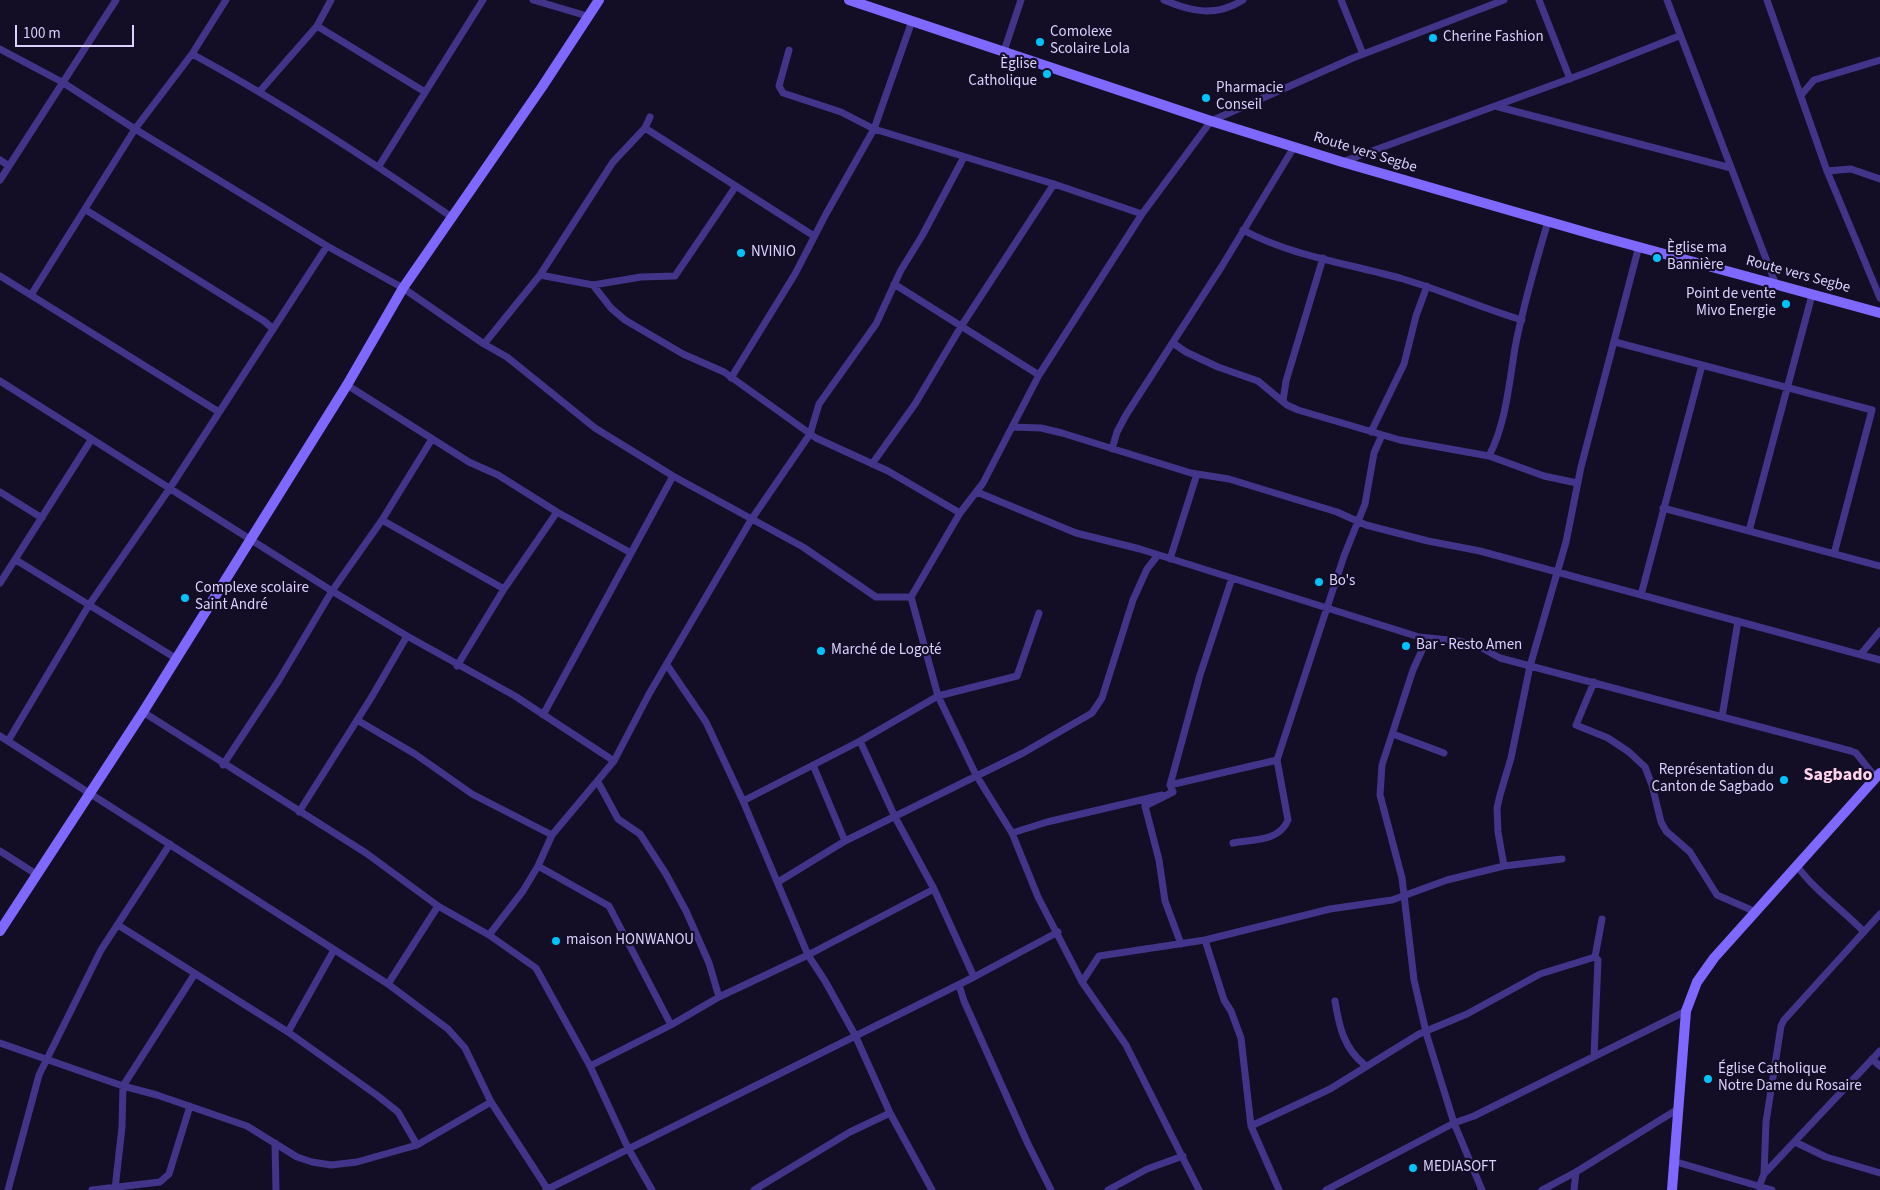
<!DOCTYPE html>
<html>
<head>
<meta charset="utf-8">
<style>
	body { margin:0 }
	#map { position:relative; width:1880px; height:1190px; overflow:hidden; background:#140d26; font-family:"Source Sans 3",sans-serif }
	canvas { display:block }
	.scale { position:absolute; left:15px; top:25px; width:119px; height:22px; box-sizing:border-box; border:2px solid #dcd1ff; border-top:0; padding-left:6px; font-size:15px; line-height:18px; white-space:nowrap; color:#dcd1ff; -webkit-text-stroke:4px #140d26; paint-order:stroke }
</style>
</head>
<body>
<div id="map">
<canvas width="1880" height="1190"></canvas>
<div class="scale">100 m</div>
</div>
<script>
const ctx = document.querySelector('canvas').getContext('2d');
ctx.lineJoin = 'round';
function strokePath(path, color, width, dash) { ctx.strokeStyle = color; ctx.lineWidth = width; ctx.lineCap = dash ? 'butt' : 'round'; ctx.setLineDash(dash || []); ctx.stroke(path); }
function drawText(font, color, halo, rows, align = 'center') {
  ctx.font = font + ' "Source Sans 3",sans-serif'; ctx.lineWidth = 4.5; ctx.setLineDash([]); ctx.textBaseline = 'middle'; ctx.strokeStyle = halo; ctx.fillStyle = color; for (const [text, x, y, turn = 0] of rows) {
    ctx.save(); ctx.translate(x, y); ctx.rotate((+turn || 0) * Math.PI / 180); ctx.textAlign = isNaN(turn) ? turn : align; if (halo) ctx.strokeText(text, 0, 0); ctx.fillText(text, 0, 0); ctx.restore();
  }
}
const street = new Path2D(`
	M533 0 587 16
	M1164 0C1192 12 1216 17 1243 0
	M1341 0 1363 54
	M1539 0 1570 79
	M1667 0 1776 285
	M1767 0 1827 171 1880 298
	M317 26 425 92
	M0 49 62 82 135 129 327 246 403 288 484 344 507 357 595 428 673 476 803 547 876 597H911
	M789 50 779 86 783 93 841 112 874 129 1054 184 1142 214
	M1004 51 1021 0
	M192 54C283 103 368 159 453 218
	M260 91 317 26 331 0
	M1802 94 1814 80 1880 60
	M1495 106 1731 168
	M645 128 814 236
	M0 160 9 166
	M1342 162 1588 72 1679 36
	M379 166 483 0
	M1827 171 1851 169 1880 179
	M0 180 116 0
	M86 210 264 321 272 328
	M1243 230C1291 256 1351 264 1403 279 1444 291 1482 308 1522 320
	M540 275 593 285 641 277 675 276 736 186
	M0 276 219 412
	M894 284 1039 375
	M593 285 611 308 625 320 683 354 724 372 816 438 888 471 960 513
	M31 295 135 129 192 54 226 0
	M1615 342 1872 410 1834 554
	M1173 343 1186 352 1218 367 1258 381 1287 405 1298 410 1400 440 1489 456 1544 476 1577 483
	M484 344 540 275 613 162 645 128 650 117
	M731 378 795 274 826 214 874 129 912 21
	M0 381 332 591 407 636 515 696 614 761
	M347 385 469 462 498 475 557 512 631 553
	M1283 401 1286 381 1323 258
	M1012 427 1041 428 1062 433 1191 473 1229 479 1337 512 1366 525 1428 541 1480 551 1880 660
	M1371 432 1404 364 1416 316 1427 286
	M1112 449 1117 432 1126 415 1222 266 1294 147
	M1489 456C1506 423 1509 384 1515 348 1523 305 1536 263 1548 221
	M872 464 915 404 962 325 1054 184
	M0 492 42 518
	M977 492 1076 533 1140 549 1419 637 1459 641 1482 648 1500 658 1851 751 1856 753 1876 778
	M1663 508 1880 566
	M382 520 504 589
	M1749 531 1812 295
	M1170 559 1197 474
	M16 560 177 659
	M0 583 91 440
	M1641 595 1702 365
	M1427 639 1413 670 1382 765 1380 795 1402 878 1414 980 1427 1036 1454 1123 1482 1190
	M1861 654 1880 631
	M667 665 706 722 743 801 808 955 825 981 855 1035 890 1113 932 1190
	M457 666 504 589 557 512
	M1594 682 1576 725 1608 738 1629 752 1645 767 1652 785 1661 822 1666 831 1690 852 1717 895 1756 912
	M143 712 366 853 438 906 489 935 523 891 538 866 552 835 614 761 649 694 751 520 810 434 819 404 876 324 901 270 922 236 964 157
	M543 715 673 476
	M1722 717 1738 621
	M357 720 415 754 472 794 552 835
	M1393 734 1444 753
	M0 736 388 984 448 1029 465 1048 491 1102 548 1190
	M8 741 89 605 170 488 327 246
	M860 741 895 817 934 889 974 977
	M223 765 279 680 332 591 382 520 432 439
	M813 765 845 841
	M598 782 618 819 640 834 666 874 686 911 709 963 719 997
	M1170 785 1200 675 1232 578
	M1173 792 1170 785 1277 760 1344 556 1365 504 1374 453 1382 435
	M1173 792 1145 806 1159 860 1165 901 1181 944
	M743 801 860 741 938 696 1017 676 1039 613
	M299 812 371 698 407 636
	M1012 833 1047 822 1162 795
	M1233 843C1253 839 1279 842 1288 820L1277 760
	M0 851 36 874
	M538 866 609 906 671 1025
	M1504 866 1562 859
	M1797 866C1816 892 1842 909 1864 932
	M778 882 845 841 1023 753 1092 713 1102 698 1133 600 1147 569 1158 555
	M118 925 288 1032 378 1096 398 1112 417 1145
	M489 935 536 968 590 1066 628 1148 652 1190
	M1205 940 1224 1000 1231 1011 1241 1038 1251 1126 1279 1190
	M1082 982 1099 956 1205 940 1330 909 1392 900 1447 880 1504 866 1498 832 1497 808 1500 795 1511 758 1530 666 1566 542 1581 467 1639 246
	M388 984 438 906
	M959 985 964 1001 1028 1144 1051 1190
	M1335 1001C1339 1026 1344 1049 1365 1065
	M288 1032 334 950
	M0 1043 123 1086 157 1095 247 1126 297 1157 312 1162 331 1165 357 1162 417 1145 491 1102
	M1594 1056 1598 960 1595 957 1602 919
	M1872 1059 1880 1066
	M590 1066 671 1025 719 997 808 955 934 889
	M1251 1126 1330 1089 1419 1034 1467 1014 1540 974 1595 957
	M1795 1142 1826 1157 1880 1173
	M275 1143 276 1190
	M1673 1161 1772 1190
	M1764 1174 1880 1051
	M1759 1187 1764 1174 1766 1122 1781 1026 1784 1020 1880 914
	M115 1189 122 1127 123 1086 194 975
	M8 1190 39 1075 101 950 170 844
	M92 1190 160 1182 169 1174 190 1106
	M546 1190 974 977 1058 932
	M754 1190 850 1132 890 1113
	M1108 1190 1147 1169 1183 1156
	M1199 1190 1126 1045 1082 982 1038 897 1012 833 976 775 938 696 911 597 960 513 983 483 1039 375 1142 214 1211 121 1353 58 1504 0
	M1326 1190 1454 1123 1474 1116 1686 1011
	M1542 1190 1576 1172 1678 1109
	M1574 1190 1576 1172`);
const secondary = new Path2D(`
	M849 0 1211 121 1342 162 1595 235 1880 313
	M0 931 143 712 347 385 403 288 542 87 599 0
	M1672 1190 1686 1011 1697 982 1714 958 1880 773`);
const markers = [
	[1433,38,5,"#00c3fc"],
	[1040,42,5,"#00c3fc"],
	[1047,74,5,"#00c3fc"],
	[1206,98,5,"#00c3fc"],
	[741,253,5,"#00c3fc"],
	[1657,258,5,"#00c3fc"],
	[1786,304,5,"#00c3fc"],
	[1319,582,5,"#00c3fc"],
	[185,598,5,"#00c3fc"],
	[1406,646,5,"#00c3fc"],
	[821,651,5,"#00c3fc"],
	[1784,780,5,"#00c3fc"],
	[556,941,5,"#00c3fc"],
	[1708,1079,5,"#00c3fc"],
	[1413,1168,5,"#00c3fc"]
];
const poiNames = [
	["Comolexe",1050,33],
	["Scolaire Lola",1050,50],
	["Cherine Fashion",1443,38],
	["Èglise",1037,65,"right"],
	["Catholique",1037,82,"right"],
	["Pharmacie",1216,89],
	["Conseil",1216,106],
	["Èglise ma",1667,249],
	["Bannière",1667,266],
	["NVINIO",751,253],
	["Point de vente",1776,295,"right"],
	["Mivo Energie",1776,312,"right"],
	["Bo's",1329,582],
	["Complexe scolaire",195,589],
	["Saint André",195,606],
	["Bar - Resto Amen",1416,646],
	["Marché de Logoté",831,651],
	["Représentation du",1774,771,"right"],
	["Canton de Sagbado",1774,788,"right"],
	["maison HONWANOU",566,941],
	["Église Catholique",1718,1070],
	["Notre Dame du Rosaire",1718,1087],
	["MEDIASOFT",1423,1168]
];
const streetNames = [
	["Route vers Segbe",1365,153,17],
	["Route vers Segbe",1798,275,15]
];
const quarterNames = [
	["Sagbado",1838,776]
];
strokePath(street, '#423489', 7);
strokePath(secondary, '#7f68ff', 10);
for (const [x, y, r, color] of markers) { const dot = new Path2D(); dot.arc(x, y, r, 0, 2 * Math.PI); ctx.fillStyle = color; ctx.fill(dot); strokePath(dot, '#140d26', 2); }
drawText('15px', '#dcd1ff', '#140d26', poiNames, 'left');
drawText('15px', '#dcd1ff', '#140d26', streetNames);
drawText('bold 18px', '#ffd3ea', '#140d26', quarterNames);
</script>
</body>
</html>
